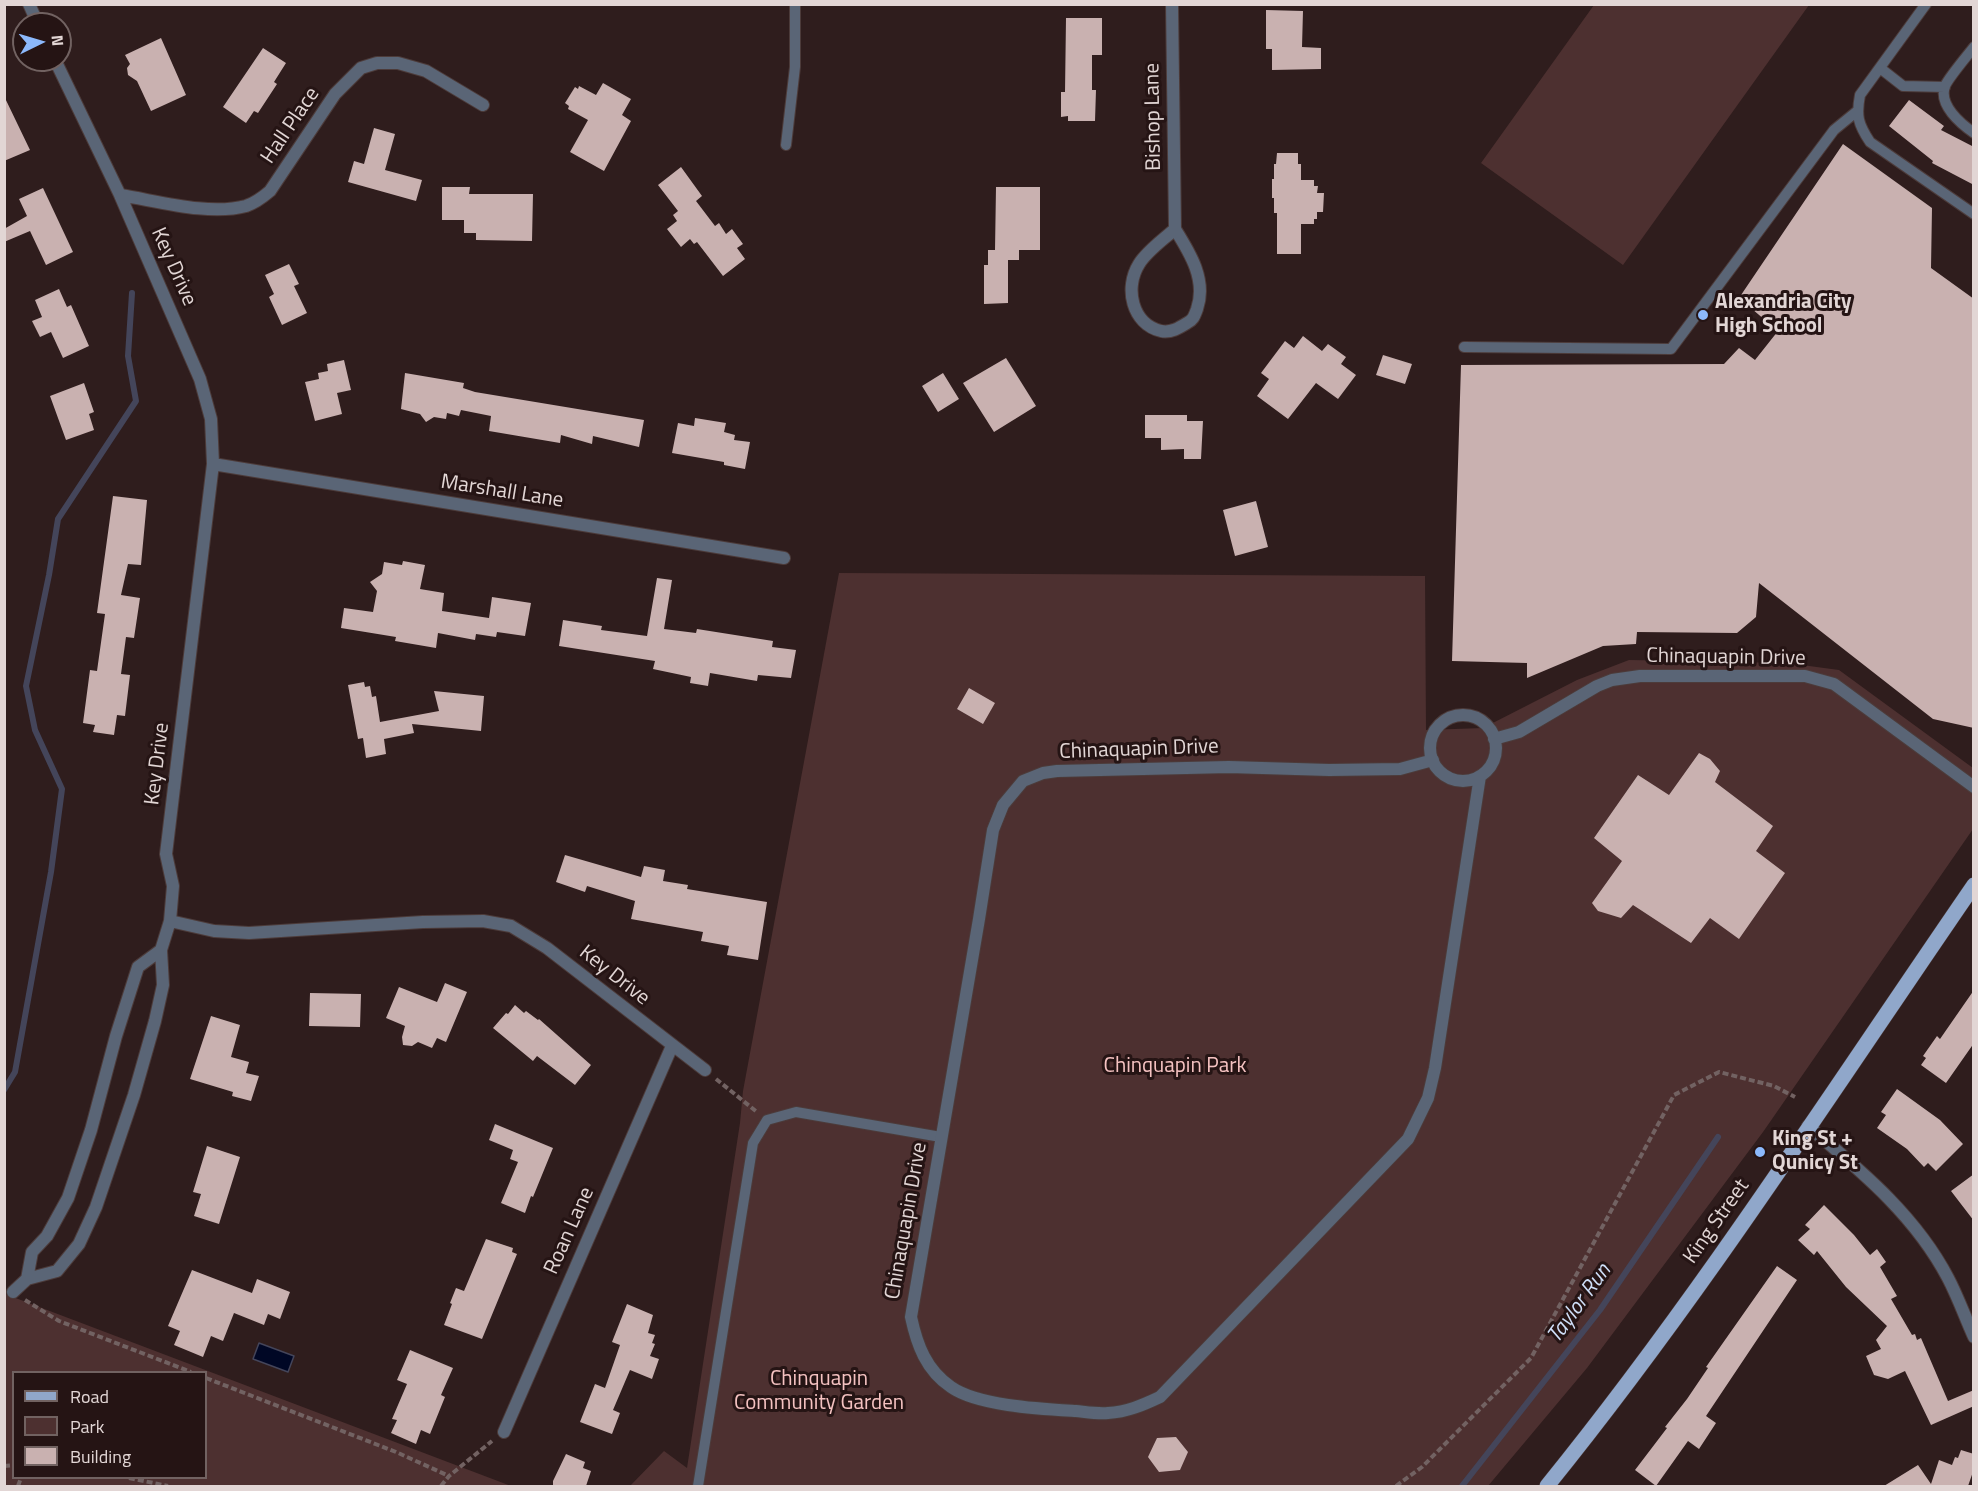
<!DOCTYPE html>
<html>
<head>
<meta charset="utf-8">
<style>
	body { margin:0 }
	#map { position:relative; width:1978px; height:1491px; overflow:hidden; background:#2f1d1d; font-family:"Titillium Web",sans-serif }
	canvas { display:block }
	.frame { position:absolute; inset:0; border:6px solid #e2d6d5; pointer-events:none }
	.legend { position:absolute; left:12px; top:1371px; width:195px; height:108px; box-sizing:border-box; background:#251414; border:2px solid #716261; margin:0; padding:8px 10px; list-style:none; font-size:18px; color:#e2d6d5 }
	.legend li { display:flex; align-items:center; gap:12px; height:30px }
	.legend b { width:30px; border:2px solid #716261 }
	.north { position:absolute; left:12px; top:12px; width:60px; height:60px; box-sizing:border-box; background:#251414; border:2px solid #716261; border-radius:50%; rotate:85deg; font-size:16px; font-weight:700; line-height:24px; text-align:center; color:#e2d6d5 }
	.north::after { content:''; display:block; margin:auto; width:21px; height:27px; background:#8cb9fc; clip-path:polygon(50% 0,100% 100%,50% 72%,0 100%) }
</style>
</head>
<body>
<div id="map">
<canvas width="1978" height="1491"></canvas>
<div class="frame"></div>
<ul class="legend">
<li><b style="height:8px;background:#90a7ca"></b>Road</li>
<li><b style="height:16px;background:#4d3030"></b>Park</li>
<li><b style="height:16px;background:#c9b1b0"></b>Building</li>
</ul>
<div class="north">N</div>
</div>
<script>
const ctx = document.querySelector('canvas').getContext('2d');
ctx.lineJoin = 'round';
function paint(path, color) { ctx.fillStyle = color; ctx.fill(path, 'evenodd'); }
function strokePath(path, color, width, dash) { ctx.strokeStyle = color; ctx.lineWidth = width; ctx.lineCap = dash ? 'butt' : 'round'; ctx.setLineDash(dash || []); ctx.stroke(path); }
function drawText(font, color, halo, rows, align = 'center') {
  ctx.font = font + ' "Titillium Web",sans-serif'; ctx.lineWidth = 6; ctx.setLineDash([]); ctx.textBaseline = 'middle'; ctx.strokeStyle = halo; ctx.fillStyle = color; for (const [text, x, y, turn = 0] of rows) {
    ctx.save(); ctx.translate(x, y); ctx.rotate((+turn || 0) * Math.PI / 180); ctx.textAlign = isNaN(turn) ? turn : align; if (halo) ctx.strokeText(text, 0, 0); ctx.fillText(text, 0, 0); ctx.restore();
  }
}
const green = new Path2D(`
	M1594 5H1809L1623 265 1481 163Z
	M839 573 1425 576 1426 730 1483 728 1577 680 1629 660 1787 663 1839 670 1973 768V829L1763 1132 1587 1368 1488 1486H630L664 1451 687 1468 740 1123 743 1091Z
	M5 1294 511 1486H5ZM14 1372H206V1478H14Z`);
const water = new Path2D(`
	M259 1343 294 1356 288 1372 253 1359Z`);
const stream = new Path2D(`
	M4 1090 15 1072 51 872 62 789 35 730 26 686 49 575 58 519 136 401 128 356 132 293
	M1462 1486 1600 1310 1718 1137`);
const building = new Path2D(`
	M1266 10 1303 11 1302 47 1321 48V69L1272 70V49H1266Z
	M1066 18H1102V55H1092V90H1096L1095 121H1068V116L1061 117V92H1065Z
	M161 38 186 95 151 111 137 81 128 75 127 68 130 64 125 55Z
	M263 48 286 63 274 82 277 84 258 113 254 111 246 123 223 107Z
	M603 83 631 99 622 115 631 121 604 171 570 152 588 120 568 109 569 106 565 103 575 87 578 89 579 86 596 95Z
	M4 96 30 150 4 161Z
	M1909 100 1944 126 1941 130 1974 147V185L1932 163 1933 161 1889 126Z
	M374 128 395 134 385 170 422 180 416 201 348 182 354 161 364 164Z
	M1843 144 1932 208 1931 268 1974 299V728L1933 719 1759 583 1756 617 1737 633 1637 632 1636 644 1603 646 1527 678V663L1452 661 1461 365 1724 364 1739 348 1755 360 1778 331 1739 298Z
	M1277 153H1298V164H1301V180H1314V186H1318L1317 193H1324L1323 212H1317V219H1314V224H1301V254H1277V213H1274V198H1272V179H1274V164H1276Z
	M681 167 702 196 696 201 715 226 719 223 726 234 732 229 743 244 737 248 745 259 723 276 697 242 694 244 690 239 681 247 667 229 677 221 673 215 678 211 658 185Z
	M442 187H470L469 194H533L532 241 476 240V233H464V220H442Z
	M996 187H1040V250H1019V260H1008V303L984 304V265H988V250H995Z
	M43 188 73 252 46 265 30 231 4 242V229L27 216 19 199Z
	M289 264 299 284 294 286 307 313 282 325 269 297 274 294 265 275Z
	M59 289 67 307 71 305 89 346 63 358 51 332 40 337 32 321 42 317 35 300Z
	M1303 336 1322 351 1328 344 1346 357 1341 364 1356 375 1338 399 1316 383 1288 419 1257 396 1269 379 1261 373 1285 341 1294 348Z
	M1383 355 1412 364 1405 384 1376 375Z
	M1006 358 1036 406 994 432 963 383Z
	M344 360 351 390 337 393 342 414 315 421 305 382 319 379 318 373 328 371 327 364Z
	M405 373 464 383 463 388 475 392 644 420 639 447 593 436 592 444 561 435 560 443 489 431 491 416 461 410 459 416 447 413 446 419 434 417 426 422 420 414 401 409Z
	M943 373 959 399 938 412 922 386Z
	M84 383 94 412 89 414 94 430 66 440 50 396Z
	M1145 415H1187V421H1203L1201 459H1184V449L1161 450V438H1145Z
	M695 418 726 423 724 432 735 435 734 440 750 442 745 469 724 465V462L672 453 678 423 694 426Z
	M113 496 147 500 141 565 128 564 121 595 140 598 134 638 126 637 121 674 130 675 125 716 117 715 114 735 93 732 95 725 83 723 90 670 97 671 105 614 97 613Z
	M1256 501 1268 547 1235 556 1223 510Z
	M403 561 425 565 420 589 444 593 442 611 489 618 492 597 531 603 525 636 497 632 496 637 476 634 475 640 438 633 436 648 395 641 396 637 341 628 344 608 373 612 377 591 370 582 382 574 384 562 402 565Z
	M657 578 672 580 664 629 696 633 697 629 773 641 772 647 796 650 791 678 758 675 757 681 710 673 708 686 690 683 691 677 653 669 655 661 559 646 563 620 602 626 601 630 647 636Z
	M364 682 365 687 370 686 372 697 376 696 380 722 439 711 434 691 484 696 481 731 412 724 414 733 384 739 386 754 366 758 363 738 358 739 348 685Z
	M969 688 995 703 983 724 957 709Z
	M1699 753 1710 759 1720 771 1715 782 1773 826 1756 851 1785 873 1739 939 1710 918 1691 943 1633 905 1621 918 1598 911 1592 903 1622 861 1594 838 1638 775 1669 795Z
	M565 855 641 877 644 866 665 870 663 881 688 885 687 889 767 902 758 960 727 955 729 946 701 941 703 932 631 919 635 901 587 886 585 892 556 882Z
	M445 983 467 992 446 1042 437 1038 432 1048 418 1042 412 1046 403 1045 402 1037 405 1026 386 1018 399 987 437 1002Z
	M1974 990V1043L1946 1083 1921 1065 1926 1058 1923 1056 1937 1036 1940 1039Z
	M310 993 361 994 360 1027 309 1026Z
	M515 1005 524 1013 526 1011 538 1020 539 1019 591 1065 575 1085 537 1056 533 1061 493 1028 506 1013 508 1014Z
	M211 1016 240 1025 231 1057 249 1062 246 1073 259 1076 251 1101 232 1096 233 1092 190 1079Z
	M1897 1089 1940 1120 1963 1144 1936 1171 1928 1163 1924 1167 1907 1149 1877 1128 1886 1115 1881 1112Z
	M495 1124 553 1148 533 1197 531 1196 525 1213 501 1203 518 1162 510 1159 513 1150 489 1140Z
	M207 1146 240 1157 219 1224 194 1216 201 1194 193 1192Z
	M1974 1174V1221L1951 1191Z
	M1824 1205 1854 1235 1870 1255 1877 1249 1886 1262 1880 1267 1897 1296 1891 1299 1912 1335 1915 1334 1917 1340 1921 1338 1948 1401 1974 1390V1406L1931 1425 1905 1371 1888 1379 1874 1375 1866 1356 1881 1349 1876 1340 1887 1326 1846 1287 1817 1251 1814 1255 1798 1240 1810 1229 1805 1225Z
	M486 1239 513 1248 512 1252 517 1254 482 1339 444 1325 452 1304 450 1303 456 1288 464 1291Z
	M1777 1266 1797 1280 1706 1416 1716 1423 1699 1449 1688 1441 1656 1486 1635 1470 1667 1428 1665 1427 1687 1399 1708 1368 1706 1367Z
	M192 1270 252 1293 257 1279 290 1292 280 1319 268 1314 264 1325 234 1313 223 1341 211 1336 203 1357 174 1345 180 1331 168 1326Z
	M627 1304 653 1315 648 1333 655 1335 652 1343 655 1344 650 1356 659 1359 652 1379 630 1370 613 1410 620 1413 612 1434 580 1422 595 1384 605 1388 620 1345 612 1342Z
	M410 1350 453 1368 441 1395 445 1397 430 1434 421 1430 416 1444 391 1433 397 1420 392 1419 407 1384 397 1380Z
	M1176 1437 1188 1452 1180 1470 1159 1472 1148 1457 1157 1438Z
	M1961 1450 1974 1454V1469L1968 1486H1884L1918 1465 1931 1484 1939 1460 1952 1465 1955 1457 1958 1458Z
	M566 1454 585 1462 583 1468 591 1471 586 1486H553V1481Z`);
const path = new Path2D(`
	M716 1079 757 1112
	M25 1300 59 1321 191 1372
	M206 1378 396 1452 449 1476
	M4 1466 14 1465
	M129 1478 168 1486
	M18 1486 21 1478
	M441 1486 449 1476 492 1441
	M1396 1486 1422 1467 1531 1358 1674 1095 1719 1072 1774 1086 1795 1097`);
const lane = new Path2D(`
	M1926 4 1860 95C1856 116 1858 124 1870 142L1974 214
	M1974 47C1967 56 1949 77 1945 86 1938 105 1961 124 1974 133
	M1880 68 1903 86 1945 87
	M786 145 795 67V4
	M1464 347 1671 349 1834 130 1856 112
	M698 1486 753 1143 767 1120 796 1112 941 1137`);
const street = new Path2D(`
	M29 4 38 24
	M1172 4 1175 229
	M120 195C158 201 209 216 246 206 255 203 263 197 270 191L335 94 361 68 377 63H398L426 71 483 105
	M1175 229C1190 253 1207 280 1197 309 1194 317 1193 320 1187 323 1179 328 1171 333 1161 331 1132 324 1124 288 1139 264 1147 251 1163 240 1175 229Z
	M213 464 784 558
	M1430 748a33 33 0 1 1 66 0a33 33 0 1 1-66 0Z
	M1494 739 1519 732 1597 686 1612 680 1640 676H1805L1834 684 1974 787
	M1433 760 1400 769 1329 770 1229 767 1057 771 1043 773 1023 781 1003 805 993 830 979 919 911 1317C917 1345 926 1370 951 1387 978 1406 1042 1409 1076 1411 1086 1412 1098 1414 1108 1413 1127 1412 1143 1405 1160 1397L1408 1139 1428 1098 1435 1068 1480 776
	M170 921 214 931 249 933 423 922 483 921 511 926 547 948 705 1070
	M1808 1126C1861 1171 1915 1215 1948 1278 1958 1297 1965 1317 1974 1337
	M27 1279 32 1252 47 1236 68 1198 91 1130 116 1036 138 967 161 950
	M13 1292 27 1279 57 1271 79 1244 96 1207 134 1095 155 1021 163 985 161 950 170 921 173 886 166 854 213 464 211 419 200 379 120 195 55 60
	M504 1432 672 1046`);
const primary = new Path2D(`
	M1547 1486C1701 1296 1835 1087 1974 885`);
const markers = [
	[1703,315,6,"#8cb9fc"],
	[1760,1152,6,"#8cb9fc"]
];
const streetNames = [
	["Bishop Lane",1154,117,-91],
	["Hall Place",291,126,-56],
	["Key Drive",173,267,66],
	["Marshall Lane",502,492,9],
	["Chinaquapin Drive",1726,658,1],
	["Chinaquapin Drive",1139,750,-2],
	["Key Drive",158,764,-83],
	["Key Drive",614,976,38],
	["Chinaquapin Drive",907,1221,-80],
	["King Street",1717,1222,-55],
	["Roan Lane",570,1231,-66]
];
const poiNames = [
	["Alexandria City",1715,303],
	["High School",1715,327],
	["King St +",1772,1140],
	["Qunicy St",1772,1164]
];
const parkNames = [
	["Chinquapin Park",1175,1067],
	["Chinquapin",819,1380],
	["Community Garden",819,1404]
];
const waterNames = [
	["Taylor Run",1580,1304,-54]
];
paint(green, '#4d3030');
paint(water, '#000725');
strokePath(water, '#44455a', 1.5);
strokePath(stream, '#44455a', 6);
paint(building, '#c9b1b0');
strokePath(lane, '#4c3b3a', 12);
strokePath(street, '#4c3b3a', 14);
strokePath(primary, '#4c3b3a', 16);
strokePath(path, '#726262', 4, [6, 3]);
strokePath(lane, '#5a6576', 10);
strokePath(street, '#5a6576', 12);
strokePath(primary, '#90a7ca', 15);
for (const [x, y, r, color] of markers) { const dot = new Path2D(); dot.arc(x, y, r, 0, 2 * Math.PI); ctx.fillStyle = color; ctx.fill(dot); strokePath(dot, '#251414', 2); }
drawText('21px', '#e2d6d5', '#251414', streetNames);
drawText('bold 21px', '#e2d6d5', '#251414', poiNames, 'left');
drawText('21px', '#f5c2c1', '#251414', parkNames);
drawText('italic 22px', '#cedef7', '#251414', waterNames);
</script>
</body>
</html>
